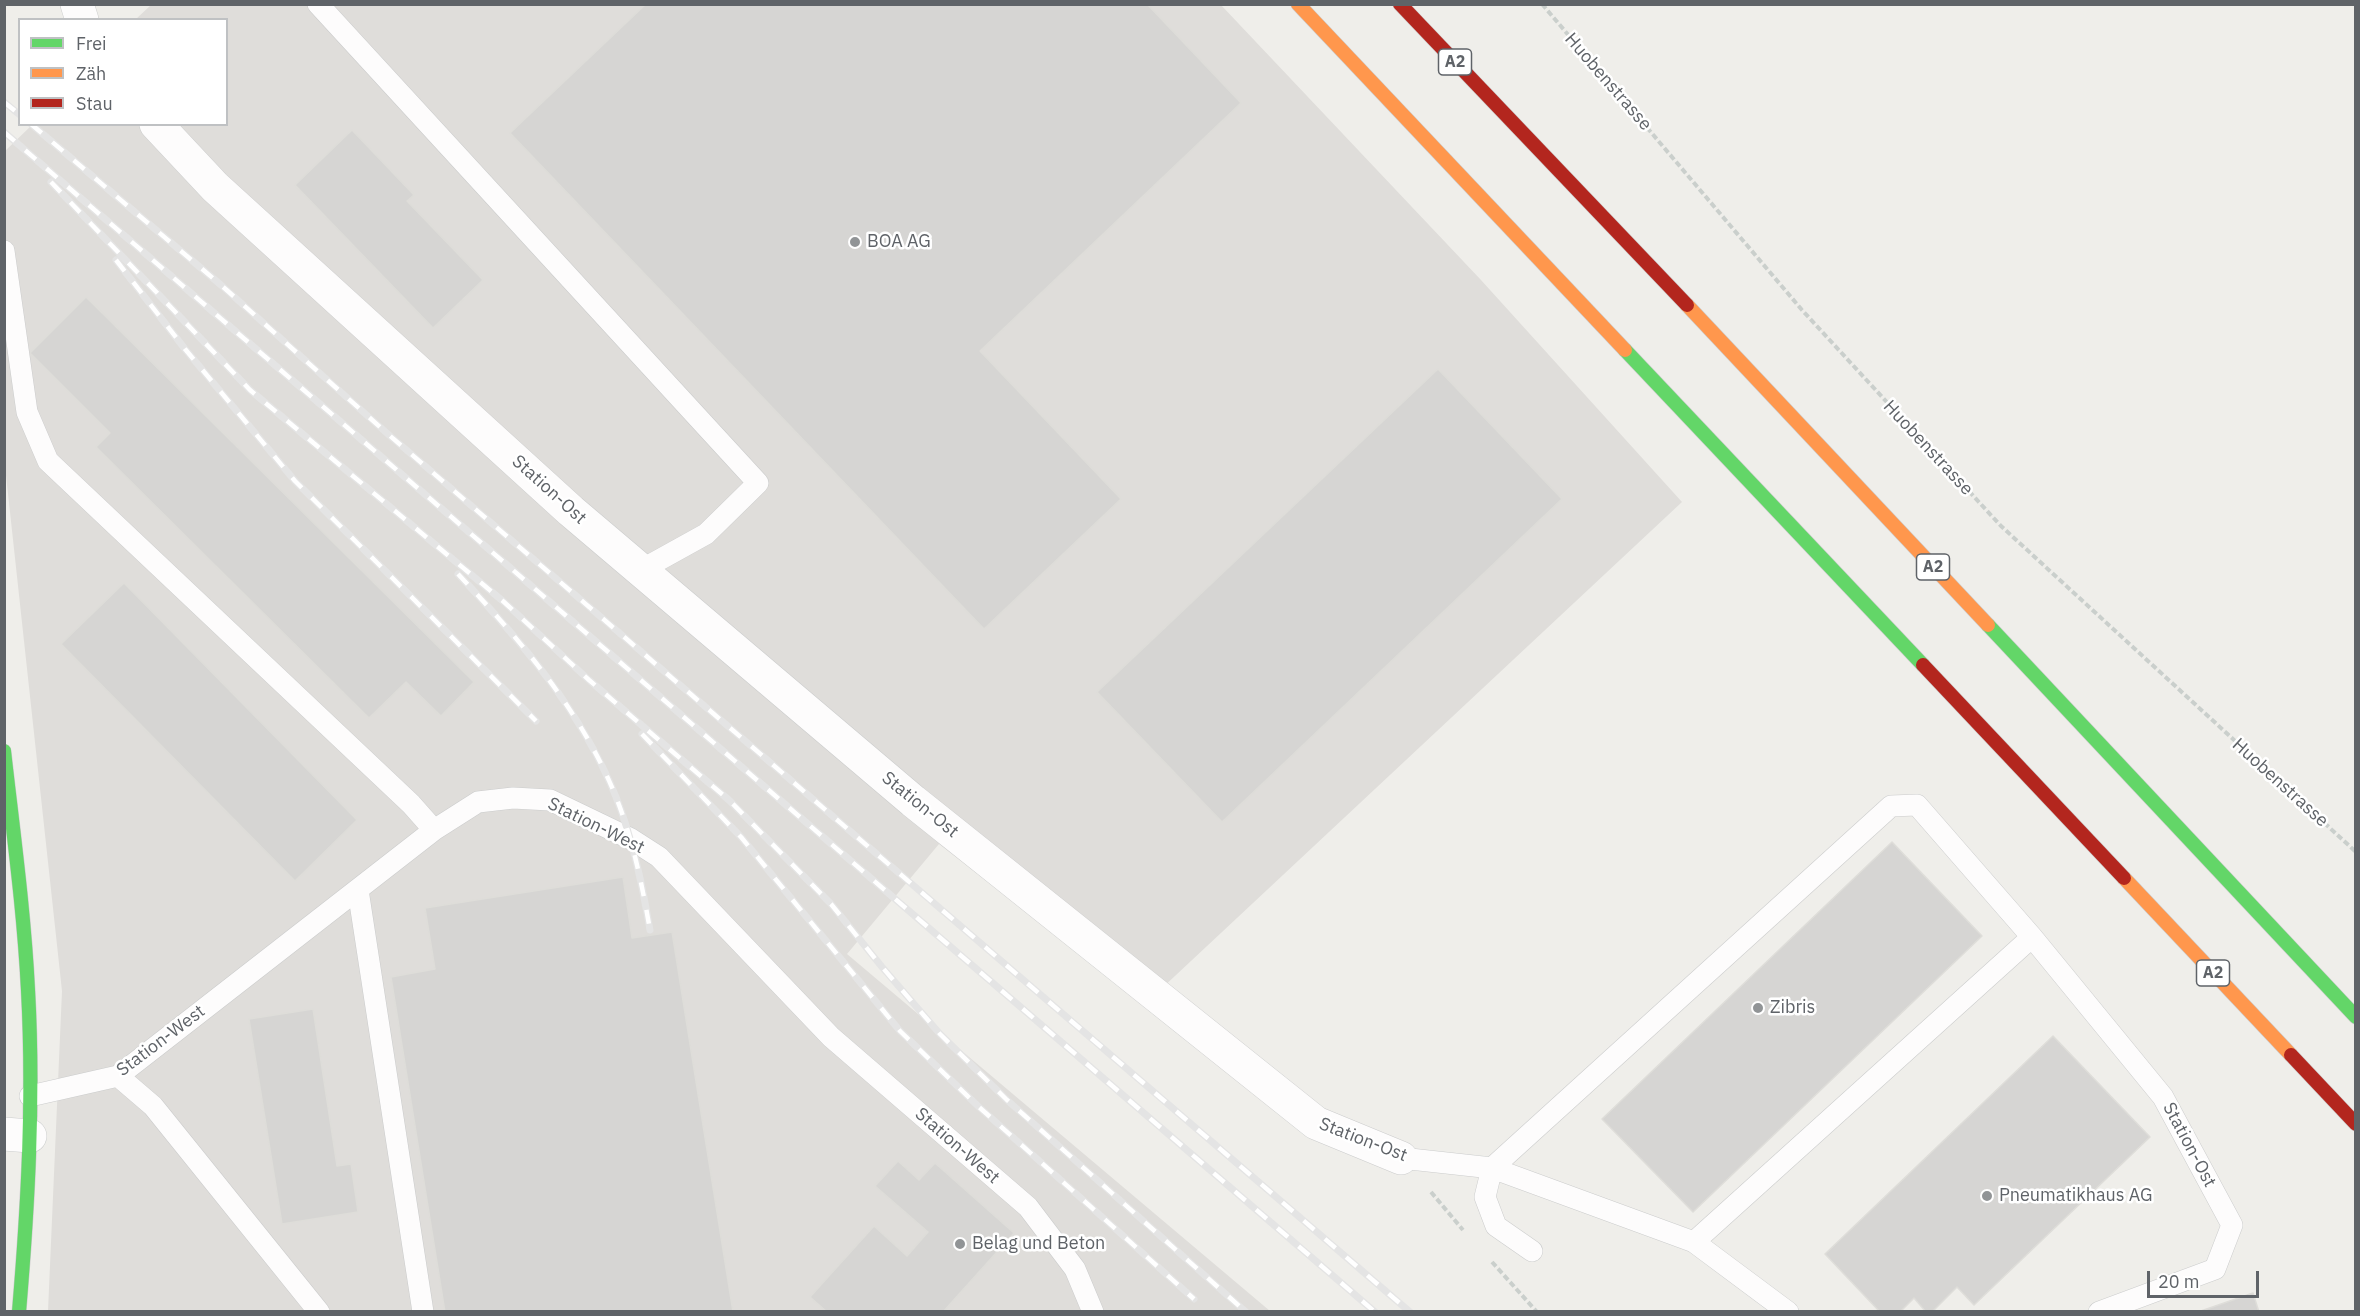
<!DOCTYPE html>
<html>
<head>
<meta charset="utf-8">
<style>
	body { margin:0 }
	#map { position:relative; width:2360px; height:1316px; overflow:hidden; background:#efeeea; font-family:"IBM Plex Sans",sans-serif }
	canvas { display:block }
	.frame { position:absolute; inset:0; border:6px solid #5f6368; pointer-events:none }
	.legend { position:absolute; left:18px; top:18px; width:210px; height:108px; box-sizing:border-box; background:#fff; border:2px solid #bfc1c3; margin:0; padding:8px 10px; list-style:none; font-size:18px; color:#5f6368 }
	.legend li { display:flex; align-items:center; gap:12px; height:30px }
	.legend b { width:30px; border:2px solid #bfc1c3 }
	.scale { position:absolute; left:2147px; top:1271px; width:112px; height:27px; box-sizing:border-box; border:3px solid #5f6368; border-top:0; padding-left:8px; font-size:18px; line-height:21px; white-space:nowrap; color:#5f6368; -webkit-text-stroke:4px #fff; paint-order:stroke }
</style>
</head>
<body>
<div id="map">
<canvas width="2360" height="1316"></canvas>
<div class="frame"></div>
<ul class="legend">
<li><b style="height:8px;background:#63d668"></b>Frei</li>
<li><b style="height:8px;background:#ff974d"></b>Zäh</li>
<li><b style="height:8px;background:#b3261e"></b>Stau</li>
</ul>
<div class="scale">20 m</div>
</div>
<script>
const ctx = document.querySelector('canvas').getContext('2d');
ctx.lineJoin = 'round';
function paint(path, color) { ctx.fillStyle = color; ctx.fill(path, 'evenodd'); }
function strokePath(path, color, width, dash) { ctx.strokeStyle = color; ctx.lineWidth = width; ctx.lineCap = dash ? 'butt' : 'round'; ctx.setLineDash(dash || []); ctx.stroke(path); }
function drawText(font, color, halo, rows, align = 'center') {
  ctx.font = font + ' "IBM Plex Sans",sans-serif'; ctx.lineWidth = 5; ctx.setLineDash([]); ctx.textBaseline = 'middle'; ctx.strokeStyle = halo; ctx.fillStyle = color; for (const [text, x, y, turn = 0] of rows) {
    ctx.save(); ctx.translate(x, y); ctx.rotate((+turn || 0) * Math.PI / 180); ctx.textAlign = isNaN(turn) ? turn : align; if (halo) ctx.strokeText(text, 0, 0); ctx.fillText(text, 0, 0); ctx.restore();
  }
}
const industrial = new Path2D(`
	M151 5H1221L1481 280 1682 502 1145 1004 939 844 847 954 1270 1311H48L62 991 5 466 4 152 32 125 226 124V20L136 19Z`);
const building = new Path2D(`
	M646 4H1147L1241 103 980 351 1121 499 984 629 510 133Z
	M352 130 414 195 407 201 483 280 433 328 295 185Z
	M86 297 474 682 441 716 406 682 369 718 96 447 110 433 30 353Z
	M1438 369 1562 499 1222 822 1097 692Z
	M124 583 357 820 295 881 61 644Z
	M1892 842 1982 936 1693 1212 1602 1119Z
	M623 877 632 938 672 932 733 1312H445L391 977 435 969 425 908Z
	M313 1009 337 1166 351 1164 358 1212 282 1224 249 1019Z
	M2053 1036 2150 1137 1974 1305 1957 1287 1932 1312H1926L1914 1298 1900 1312H1880L1825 1254Z
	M898 1161 919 1180 935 1163 1014 1233 943 1312H827L810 1297 874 1226 907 1256 928 1232 875 1186Z
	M2253 1293 2259 1312H2198Z`);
const path = new Path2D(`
	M1542 4 1802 310 2001 526 2356 852
	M1431 1192 1463 1230
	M1492 1262 1537 1312`);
const lane = new Path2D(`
	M318 4 758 483 706 534 641 570
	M4 251 27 412 48 461 411 804 434 830
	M358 890 423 1312
	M118 1076 153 1106 319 1312
	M30 1096 118 1076 434 830 478 802 513 798 550 800 631 839 659 857 831 1037 1028 1207 1075 1269 1093 1312
	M1401 1158 1492 1168 1694 1242 1788 1312
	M1694 1242 2032 937
	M1532 1251 1496 1226 1485 1197 1492 1168 1891 806 1917 805 2032 937 2163 1097 2232 1225 2215 1269 2099 1312`);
const street = new Path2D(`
	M77 4 82 20
	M156 124 215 187 571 511 913 801 1316 1123 1401 1158
	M4 1134 30 1136`);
const fast = new Path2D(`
	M1625 350 1923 665
	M1988 625 2356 1017
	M4 751C13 831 24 910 28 990 34 1098 28 1205 19 1312`);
const slow = new Path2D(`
	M1298 4 1625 350
	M1687 305 1988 625
	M2124 878 2291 1055`);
const jam = new Path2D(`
	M1400 4 1687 305
	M1923 665 2124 878
	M2291 1055 2356 1124`);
const rail = new Path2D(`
	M4 102 20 115
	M31 124 221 285 389 435 1410 1312
	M4 132 1375 1312
	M51 182 250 390 504 602 589 680 730 801 831 904 882 967 940 1034 1007 1100 1246 1312
	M116 260 185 349 295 481 536 721
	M458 574C521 641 581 710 616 797 633 840 642 884 650 930
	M642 734 741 837 900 1031 979 1107 1194 1299`);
const markers = [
	[855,242,6,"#919496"],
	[1758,1008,6,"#919496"],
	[1987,1196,6,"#919496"],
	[960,1244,6,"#919496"]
];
const shields = [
	[1455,62,33],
	[1933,567,33],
	[2213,973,33]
];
const shieldNames = [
	["A2",1455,62],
	["A2",1933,567],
	["A2",2213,973]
];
const streetNames = [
	["Huobenstrasse",1608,82,49],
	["Huobenstrasse",1928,448,47],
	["Station-Ost",549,490,42],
	["Huobenstrasse",2280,783,42],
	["Station-Ost",920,805,39],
	["Station-West",596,826,26],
	["Station-West",161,1041,-37],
	["Station-Ost",1363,1140,21],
	["Station-Ost",2189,1145,62],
	["Station-West",957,1146,41]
];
const poiNames = [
	["BOA AG",867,242],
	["Zibris",1770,1008],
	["Pneumatikhaus AG",1999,1196],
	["Belag und Beton",972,1244]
];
paint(industrial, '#dfddda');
paint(building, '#d6d5d3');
strokePath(building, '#deddd9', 1.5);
strokePath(lane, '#cbcccc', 22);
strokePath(street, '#cbcccc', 34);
strokePath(fast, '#cacacb', 15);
strokePath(slow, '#cacacb', 15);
strokePath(jam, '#cacacb', 15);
strokePath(path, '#cacfcc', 4, [6, 3]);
strokePath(lane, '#fdfcfc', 21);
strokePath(street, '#fdfcfc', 33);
strokePath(fast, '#63d668', 14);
strokePath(slow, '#ff974d', 14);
strokePath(jam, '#b3261e', 14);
strokePath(rail, '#e4e4e4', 7);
strokePath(rail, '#fff', 4.5, [14]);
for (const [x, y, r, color] of markers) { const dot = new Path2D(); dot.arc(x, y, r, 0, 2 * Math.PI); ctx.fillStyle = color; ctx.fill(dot); strokePath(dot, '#fff', 2); }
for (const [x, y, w] of shields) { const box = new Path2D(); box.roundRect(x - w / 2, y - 13, w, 26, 4.5); ctx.fillStyle = '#fff'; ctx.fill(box); strokePath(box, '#5f6368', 1.5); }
drawText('bold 16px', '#5f6368', null, shieldNames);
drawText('18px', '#5f6368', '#fff', streetNames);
drawText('18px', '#5f6368', '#fff', poiNames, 'left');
</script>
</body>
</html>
